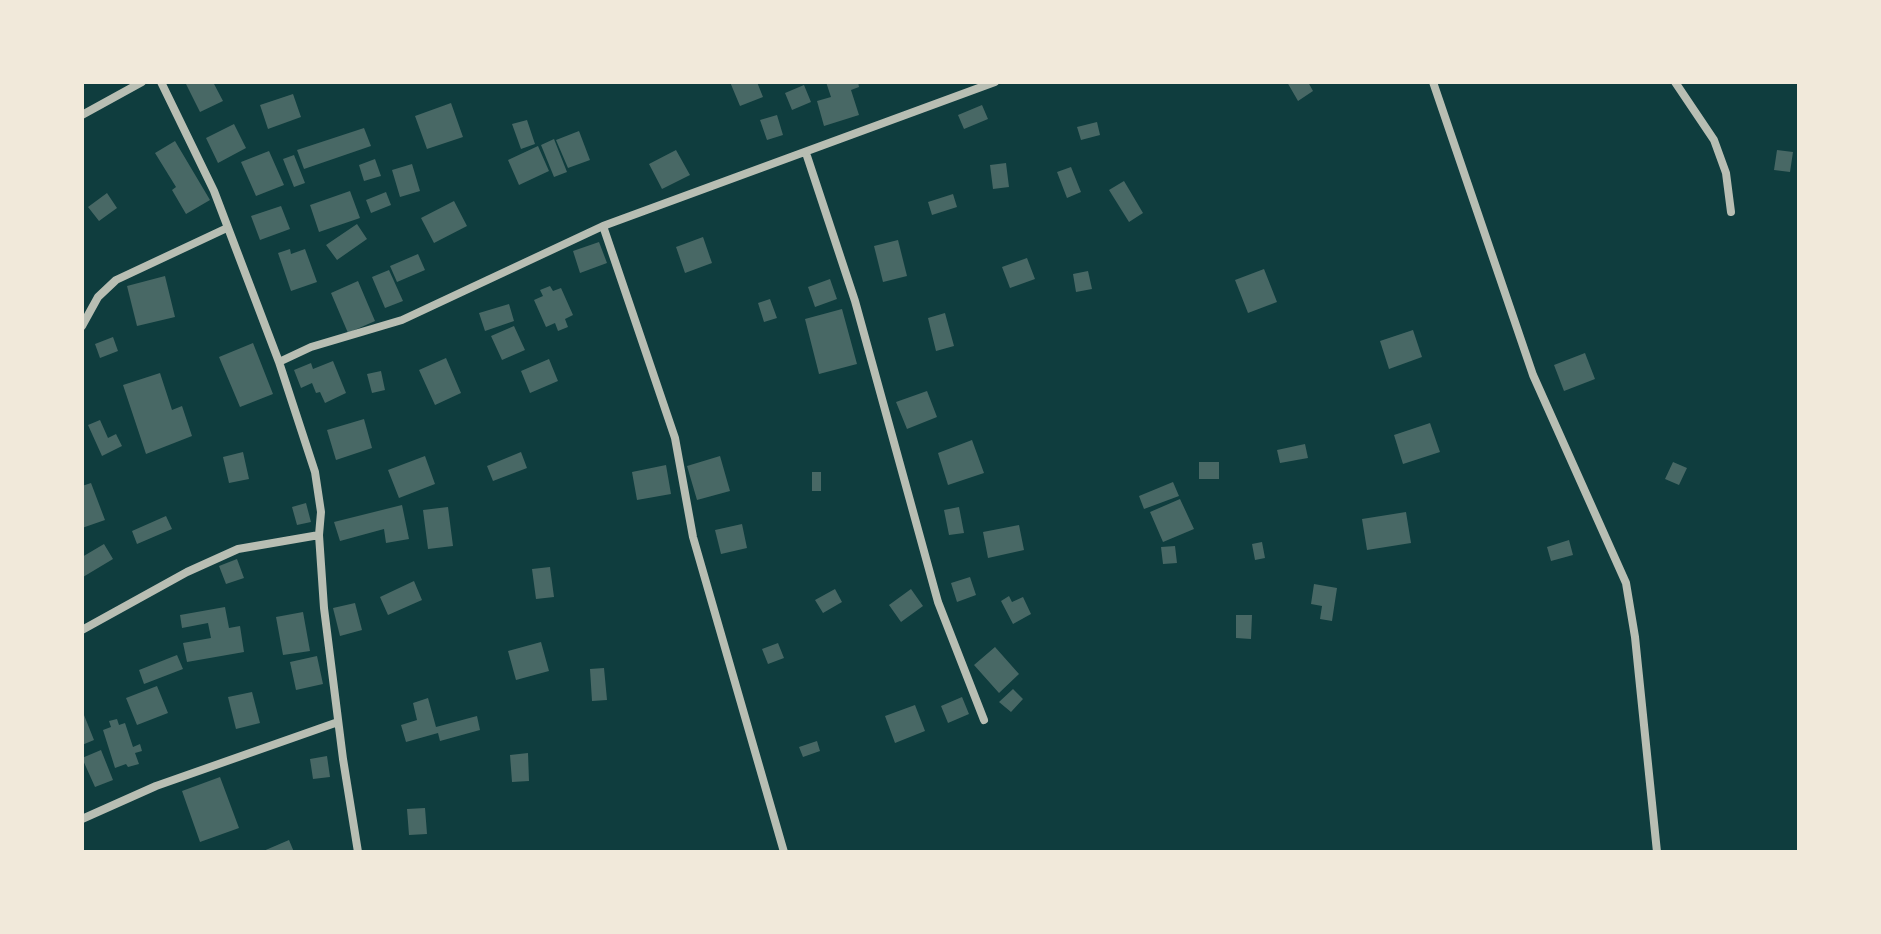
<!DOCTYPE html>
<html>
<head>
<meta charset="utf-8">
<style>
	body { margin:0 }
	#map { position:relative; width:1881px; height:934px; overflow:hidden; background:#0f3d3e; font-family:Roboto,sans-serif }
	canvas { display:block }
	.frame { position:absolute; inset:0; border:84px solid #f1e9da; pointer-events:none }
</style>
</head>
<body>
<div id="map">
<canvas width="1881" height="934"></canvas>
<div class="frame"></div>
</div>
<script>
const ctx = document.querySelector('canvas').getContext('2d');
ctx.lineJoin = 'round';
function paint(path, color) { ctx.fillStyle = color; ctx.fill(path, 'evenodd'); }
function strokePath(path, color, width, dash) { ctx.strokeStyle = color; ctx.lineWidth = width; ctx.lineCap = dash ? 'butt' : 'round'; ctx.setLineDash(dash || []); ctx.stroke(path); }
const building = new Path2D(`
	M185 82H213L223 101 200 112Z
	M730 82H757L763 97 740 106Z
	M826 82H858L859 87 851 90 859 115 824 126 817 101 831 97Z
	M1287 82H1308L1313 91 1298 101Z
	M804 85 811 102 792 110 785 93Z
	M293 94 301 117 268 129 260 105Z
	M451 103 463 137 427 149 415 116Z
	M982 105 988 119 964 129 958 115Z
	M777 115 783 135 767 140 760 120Z
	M527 120 535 144 521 149 512 124Z
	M1097 122 1100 135 1081 140 1077 127Z
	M234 124 246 148 218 163 206 138Z
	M364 128 371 146 304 169 297 150Z
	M579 131 590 160 568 168 556 140Z
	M554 139 567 172 554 177 541 145Z
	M175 141 210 200 186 214 172 190 176 187 155 153Z
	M538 146 549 171 519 185 508 160Z
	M676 150 690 175 662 189 649 164Z
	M1777 150 1793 152 1790 172 1774 170Z
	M269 151 284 185 256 196 241 162Z
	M294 155 305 183 294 187 283 159Z
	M375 159 381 176 364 181 359 165Z
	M1006 163 1009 187 993 189 990 165Z
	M412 164 420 191 400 197 392 170Z
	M1071 167 1081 192 1067 198 1057 172Z
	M1124 181 1143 213 1129 222 1109 190Z
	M350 191 360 218 319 232 310 205Z
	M386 192 391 205 371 213 366 200Z
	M107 193 117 208 99 221 88 207Z
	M953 194 957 207 932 215 928 202Z
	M454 201 467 226 434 243 421 218Z
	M281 206 290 229 260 240 251 216Z
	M357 224 367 239 337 260 326 245Z
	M703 237 712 263 685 273 676 247Z
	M898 240 907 276 883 282 874 246Z
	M599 242 607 263 580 273 573 251Z
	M290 249 291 254 305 249 317 282 291 291 278 253Z
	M418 254 425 270 397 282 390 266Z
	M1027 258 1035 279 1010 288 1002 267Z
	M1264 269 1277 302 1248 313 1235 280Z
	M389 270 403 301 385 308 372 277Z
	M1088 271 1092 289 1076 292 1073 274Z
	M165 276 175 317 137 326 127 286Z
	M830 279 837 299 815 307 808 287Z
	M358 281 375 321 348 333 331 293Z
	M550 286 553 291 561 288 573 315 565 319 568 327 558 331 555 323 546 327 534 300 543 296 540 290Z
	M770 299 777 318 764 322 758 303Z
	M509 304 514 321 485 331 479 313Z
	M842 309 857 364 819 374 805 319Z
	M945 313 954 346 936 351 928 318Z
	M514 326 525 350 502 360 491 336Z
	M1413 330 1422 357 1389 369 1380 341Z
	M113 337 118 351 100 358 95 344Z
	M253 343 273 394 240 407 219 357Z
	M1585 353 1595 379 1564 391 1554 365Z
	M446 358 461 393 435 405 419 370Z
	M549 359 558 381 530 393 521 371Z
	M333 361 346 393 325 403 320 392 316 393 312 383 301 388 294 370 311 363 313 369Z
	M381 371 385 390 372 393 367 374Z
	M160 373 172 410 182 406 192 436 146 454 123 385Z
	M927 391 937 417 907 429 896 402Z
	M364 419 372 448 336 460 327 430Z
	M100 420 108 438 116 434 122 446 102 456 88 425Z
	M1430 423 1440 452 1403 464 1394 435Z
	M972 440 984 473 948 485 938 453Z
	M1305 444 1308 458 1280 463 1277 450Z
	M243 452 249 479 229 483 223 457Z
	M521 452 527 468 493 481 487 466Z
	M425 456 435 484 399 498 388 470Z
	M720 456 730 491 697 500 687 466Z
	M1199 462H1219V479H1199Z
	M1673 462 1687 468 1679 485 1665 479Z
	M666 465 671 494 637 500 632 472Z
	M812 472H821V491H812Z
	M1173 482 1179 496 1144 509 1139 496Z
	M91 483 105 520 82 528V486Z
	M1180 499 1194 529 1163 542 1150 512Z
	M306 503 311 522 297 525 292 507Z
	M402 505 409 539 386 543 384 529 340 541 334 522Z
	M448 507 453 546 428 549 423 510Z
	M959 507 964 533 949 535 944 510Z
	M1406 512 1411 543 1367 550 1362 519Z
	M166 516 172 529 137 544 132 531Z
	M742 524 747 548 721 554 715 530Z
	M1019 525 1024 550 988 558 983 532Z
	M1569 540 1573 555 1551 561 1547 547Z
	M1262 542 1265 558 1255 560 1252 544Z
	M104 544 113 559 83 577 82 557Z
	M1175 546 1177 563 1163 564 1161 547Z
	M237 559 244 578 226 584 219 566Z
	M550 567 554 597 536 599 532 569Z
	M970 577 976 595 957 602 951 583Z
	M414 581 422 600 388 615 380 597Z
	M1314 584 1337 588 1332 621 1320 619 1322 606 1311 604Z
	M835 589 842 602 823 613 815 600Z
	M911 589 923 606 901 622 889 605Z
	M1009 596 1012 602 1023 597 1031 614 1013 624 1001 601Z
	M355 603 362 630 340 636 333 608Z
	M225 607 229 628 240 626 244 652 187 662 183 643 211 638 208 623 182 628 180 615Z
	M303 612 310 651 283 655 276 617Z
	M1236 615H1252L1251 639 1236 638Z
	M541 642 549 671 516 680 508 651Z
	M778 643 784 658 768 664 762 649Z
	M995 647 1019 674 999 693 974 665Z
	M177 655 183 669 144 684 139 670Z
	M317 656 323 684 296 690 290 662Z
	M604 668 607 700 592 701 590 669Z
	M157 686 168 713 137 725 126 698Z
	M1013 689 1023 699 1011 712 999 702Z
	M252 692 260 723 236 729 228 697Z
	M962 697 969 714 948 723 941 706Z
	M428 698 436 727 477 716 480 730 440 741 438 733 406 742 401 725 417 720 413 703Z
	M915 705 925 731 895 743 885 716Z
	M82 710 94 740 82 745Z
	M117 719 119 725 125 723 133 747 140 744 142 751 135 753 139 764 128 767 126 764 115 768 103 730 111 727 109 721Z
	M817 741 820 751 803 757 799 747Z
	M101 750 113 780 95 787 82 758Z
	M528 753 529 781 512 782 510 755Z
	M327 756 330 777 313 779 310 759Z
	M220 777 239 828 200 842 182 791Z
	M425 808 427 834 409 835 407 809Z
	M289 840 294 852H261Z`);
const minor = new Path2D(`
	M161 82 214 191 279 362 315 472 321 512 319 535 324 608 343 759 358 852
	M1433 82 1533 375 1626 583 1635 637 1657 852
	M1675 82 1714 140 1726 173 1731 212
	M82 115 142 82
	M806 153 855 301 938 602 984 720
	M603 226 675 438 693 537 784 852
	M82 326 98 297 116 280 227 228
	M279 362 311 347 402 320 603 226 995 82
	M82 630 187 572 238 549 319 535
	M82 819 156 786 338 722`);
paint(building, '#486865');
strokePath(minor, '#b8beb3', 8);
</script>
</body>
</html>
